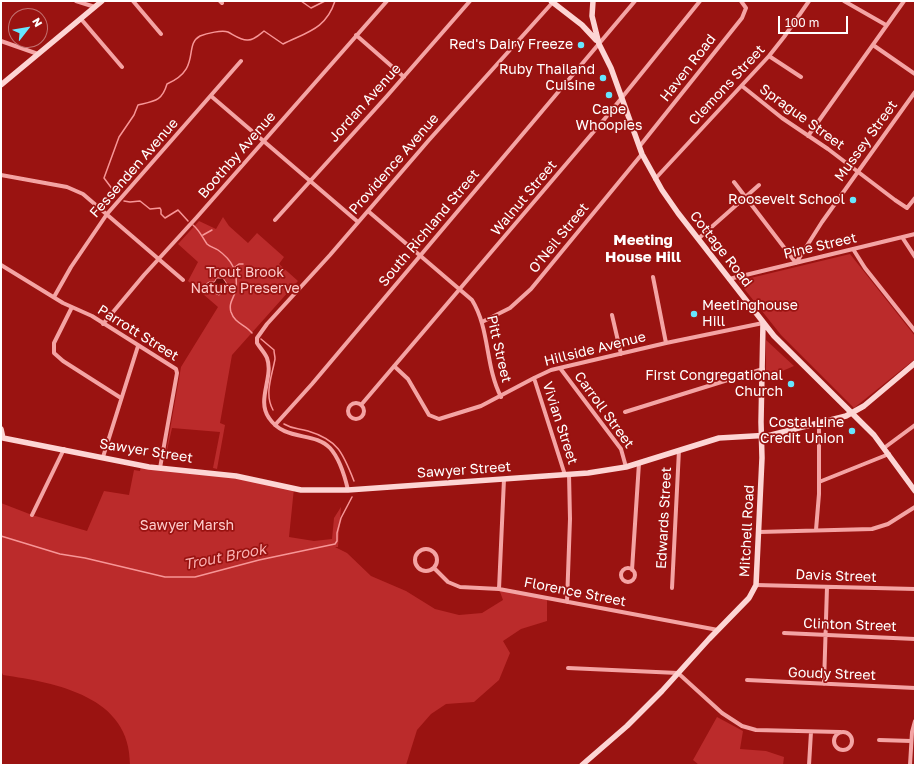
<!DOCTYPE html>
<html>
<head>
<meta charset="utf-8">
<style>
	body { margin:0 }
	#map { position:relative; width:916px; height:766px; overflow:hidden; background:#9a1311; font-family:"Golos Text",sans-serif }
	canvas { display:block }
	.frame { position:absolute; inset:0; border:2px solid #fff; pointer-events:none }
	.north { position:absolute; left:8px; top:8px; width:40px; height:40px; box-sizing:border-box; background:#9a1311; border:1px solid #c27170; border-radius:50%; rotate:59deg; font-size:11px; font-weight:700; line-height:16px; text-align:center; color:#fff }
	.north::after { content:''; display:block; margin:auto; width:14px; height:18px; background:#67e6ff; clip-path:polygon(50% 0,100% 100%,50% 72%,0 100%) }
	.scale { position:absolute; left:778px; top:16px; width:70px; height:18px; box-sizing:border-box; border:2px solid #fff; border-top:0; padding-left:5px; font-size:12px; line-height:14px; white-space:nowrap; color:#fff; -webkit-text-stroke:3px #9a1311; paint-order:stroke }
</style>
</head>
<body>
<div id="map">
<canvas width="916" height="766"></canvas>
<div class="frame"></div>
<div class="north">N</div>
<div class="scale">100 m</div>
</div>
<script>
const ctx = document.querySelector('canvas').getContext('2d');
ctx.lineJoin = 'round';
function paint(path, color) { ctx.fillStyle = color; ctx.fill(path, 'evenodd'); }
function strokePath(path, color, width, dash) { ctx.strokeStyle = color; ctx.lineWidth = width; ctx.lineCap = dash ? 'butt' : 'round'; ctx.setLineDash(dash || []); ctx.stroke(path); }
function drawText(font, color, halo, rows, align = 'center') {
  ctx.font = font + ' "Golos Text",sans-serif'; ctx.lineWidth = 3.5; ctx.setLineDash([]); ctx.textBaseline = 'middle'; ctx.strokeStyle = halo; ctx.fillStyle = color; for (const [text, x, y, turn = 0] of rows) {
    ctx.save(); ctx.translate(x, y); ctx.rotate((+turn || 0) * Math.PI / 180); ctx.textAlign = isNaN(turn) ? turn : align; if (halo) ctx.strokeText(text, 0, 0); ctx.fillText(text, 0, 0); ctx.restore();
  }
}
const green = new Path2D(`
	M223 217 229 226 248 243 257 233 284 257 279 264 298 281 232 355 220 423 225 425 217 469 213 468 220 432 172 428 164 464 181 367 218 307 188 281 198 262 178 244 199 221 216 229Z
	M850 254 915 336V359L854 408 781 335 738 281Z
	M766 340 794 366 766 378Z
	M141 465 216 473 294 488 289 537 314 541 332 539 334 518 341 507 338 547H335L347 553 371 576 406 591 435 609 459 615 482 613 503 600 499 589 547 599V621L521 629 503 641 510 653 499 680 474 702 446 704 431 714 417 730 406 765H130C131 696 56 683 3 675L1 671V503L32 515 87 531 104 491 129 495 134 470 140 471Z
	M717 717 743 731 740 749 766 751 784 757 783 765H699L693 760Z`);
const water = new Path2D(`
	M217 278H223L227 284 225 291 219 295 216 294 206 284 209 282H214Z`);
const stream = new Path2D(`
	M301 1 311 8 325 1
	M116 194 104 178 119 137 134 115 138 105C155 101 162 101 167 84 202 69 183 45 200 36 207 33 222 30 228 32 234 35 242 41 248 40 254 40 259 35 264 31L283 44C307 32 326 29 335 1
	M124 201 130 202 140 201 150 209 160 208 161 210V214L165 218 178 210 188 221
	M193 225C200 231 202 237 207 244 210 247 215 248 218 250 232 260 238 271 236 289 235 297 228 302 231 312 235 324 245 324 252 333
	M203 235 212 230
	M235 267 239 264H243
	M261 339 274 350C274 354 275 355 275 359 272 376 264 394 273 410
	M284 424C294 430 298 428 308 431 338 440 343 453 354 481
	M1 536 60 554 85 558 165 577H195L259 560 335 544 337 541V533L341 518 352 497`);
const street = new Path2D(`
	M76 1 95 7
	M133 1 161 34
	M220 1 222 3
	M844 1 886 25
	M81 19 122 67
	M356 35 404 77
	M1 41 38 54
	M873 45 915 74
	M769 56 801 77
	M742 86 782 118 828 149 895 200 907 208 915 198
	M211 96 358 222
	M808 136 904 1
	M639 147 742 18 746 8 741 1
	M1 175 67 187 83 194 183 280
	M655 179 769 56 784 37 809 1
	M734 182 796 263 822 222 915 92
	M368 211 472 300C490 329 485 366 501 397
	M275 220 387 96 470 1
	M902 237 915 257
	M698 239 759 185
	M853 249 865 268 915 331
	M1 265 63 303 92 316 176 369 177 373 160 468
	M653 277 666 343
	M729 279 915 234
	M54 297 71 267 107 214 241 61
	M72 307 54 343V353L63 361 121 398
	M612 315 621 354
	M482 322 510 308 531 289 642 154
	M103 324 144 275 197 217 387 1
	M394 366 408 379 429 415 439 419 481 406 534 378 551 370 666 343 763 323
	M560 368 621 449 626 467
	M534 378 565 475
	M348 411a8 8 0 1 1 16 0a8 8 0 1 1-16 0Z
	M361 405 607 116 700 1
	M625 412 763 369
	M275 425 312 384 635 1
	M884 448 915 425
	M103 457 138 346
	M819 482 889 454
	M348 490C345 477 340 459 330 448 314 431 285 442 269 418 256 400 274 377 267 358 265 353 260 348 257 343V338L267 324 330 255 429 140 553 2
	M32 515 64 449
	M816 530 819 494V423
	M759 532 872 529 888 524 915 507
	M415 560a11 11 0 1 1 22 0a11 11 0 1 1-22 0Z
	M434 568 448 582 460 587 499 589 718 630
	M621 575a7 7 0 1 1 14 0a7 7 0 1 1-14 0Z
	M632 570 639 463
	M756 585 915 589
	M672 588 679 450
	M499 589 504 479
	M567 602 570 519 569 474
	M784 633 915 639
	M568 668 678 673 722 713 742 726 756 730 840 732
	M747 680 915 688
	M824 684 827 587
	M834 741a9 9 0 1 1 18 0a9 9 0 1 1-18 0Z
	M879 740 911 741
	M809 765 811 732
	M910 765 912 732 915 721`);
const secondary = new Path2D(`
	M551 1 582 25 596 40
	M593 1 592 16 599 44 611 68 642 154 662 190 678 213 774 336 874 435 915 491
	M1 85 102 1
	M1 429 3 438 149 467 236 476 301 490H348L588 473 626 467 719 438 771 435 846 416 864 406 915 363
	M582 765 627 726 662 691 709 639 749 598 756 585 762 458 761 422 763 323`);
const markers = [
	[581,45,4,"#67e6ff"],
	[603,78,4,"#67e6ff"],
	[609,95,4,"#67e6ff"],
	[853,200,4,"#67e6ff"],
	[694,314,4,"#67e6ff"],
	[791,384,4,"#67e6ff"],
	[852,431,4,"#67e6ff"]
];
const poiNames = [
	["Red's Dairy Freeze",573,45],
	["Ruby Thailand",595,70],
	["Cuisine",595,86],
	["Cape",609,110,"center"],
	["Whoopies",609,126,"center"],
	["Roosevelt School",845,200],
	["Meetinghouse",702,306,"left"],
	["Hill",702,322,"left"],
	["First Congregational",783,376],
	["Church",783,392],
	["Costal Line",844,423],
	["Credit Union",844,439]
];
const streetNames = [
	["Haven Road",688,68,-52],
	["Clemons Street",727,85,-47],
	["Jordan Avenue",365,103,-48],
	["Sprague Street",802,117,36],
	["Mussey Street",866,141,-54],
	["Boothby Avenue",237,155,-49],
	["Providence Avenue",394,164,-49],
	["Fessenden Avenue",134,168,-49],
	["Walnut Street",524,198,-50],
	["South Richland Street",429,228,-50],
	["O'Neil Street",559,238,-51],
	["Pine Street",820,246,-13],
	["Cottage Road",721,249,52],
	["Parrott Street",138,333,32],
	["Pitt Street",499,349,77],
	["Hillside Avenue",595,349,-14],
	["Carroll Street",604,410,54],
	["Vivian Street",560,423,72],
	["Sawyer Street",146,451,9],
	["Sawyer Street",464,470,-4],
	["Edwards Street",664,518,-87],
	["Mitchell Road",747,531,-87],
	["Davis Street",836,576,2],
	["Florence Street",575,592,11],
	["Clinton Street",850,625,2],
	["Goudy Street",832,674,2]
];
const parkNames = [
	["Trout Brook",245,273],
	["Nature Preserve",245,289],
	["Sawyer Marsh",187,526]
];
const neighbourhoodNames = [
	["Meeting",643,240],
	["House Hill",643,257]
];
const waterNames = [
	["Trout Brook",225,557,-11]
];
paint(green, '#bb2b2b');
paint(water, '#760d0a');
strokePath(water, '#f79697', 1);
strokePath(stream, '#f79697', 1.5);
strokePath(street, '#f4a4a4', 4);
strokePath(secondary, '#fdd5d4', 5.5);
for (const [x, y, r, color] of markers) { const dot = new Path2D(); dot.arc(x, y, r, 0, 2 * Math.PI); ctx.fillStyle = color; ctx.fill(dot); strokePath(dot, '#9a1311', 1.5); }
drawText('14px', '#fff', '#9a1311', poiNames, 'right');
drawText('14px', '#fff', '#9a1311', streetNames);
drawText('14px', '#fecccc', '#9a1311', parkNames);
drawText('bold 15px', '#fff', '#9a1311', neighbourhoodNames);
drawText('italic 15px', '#fbb0b1', '#9a1311', waterNames);
</script>
</body>
</html>
